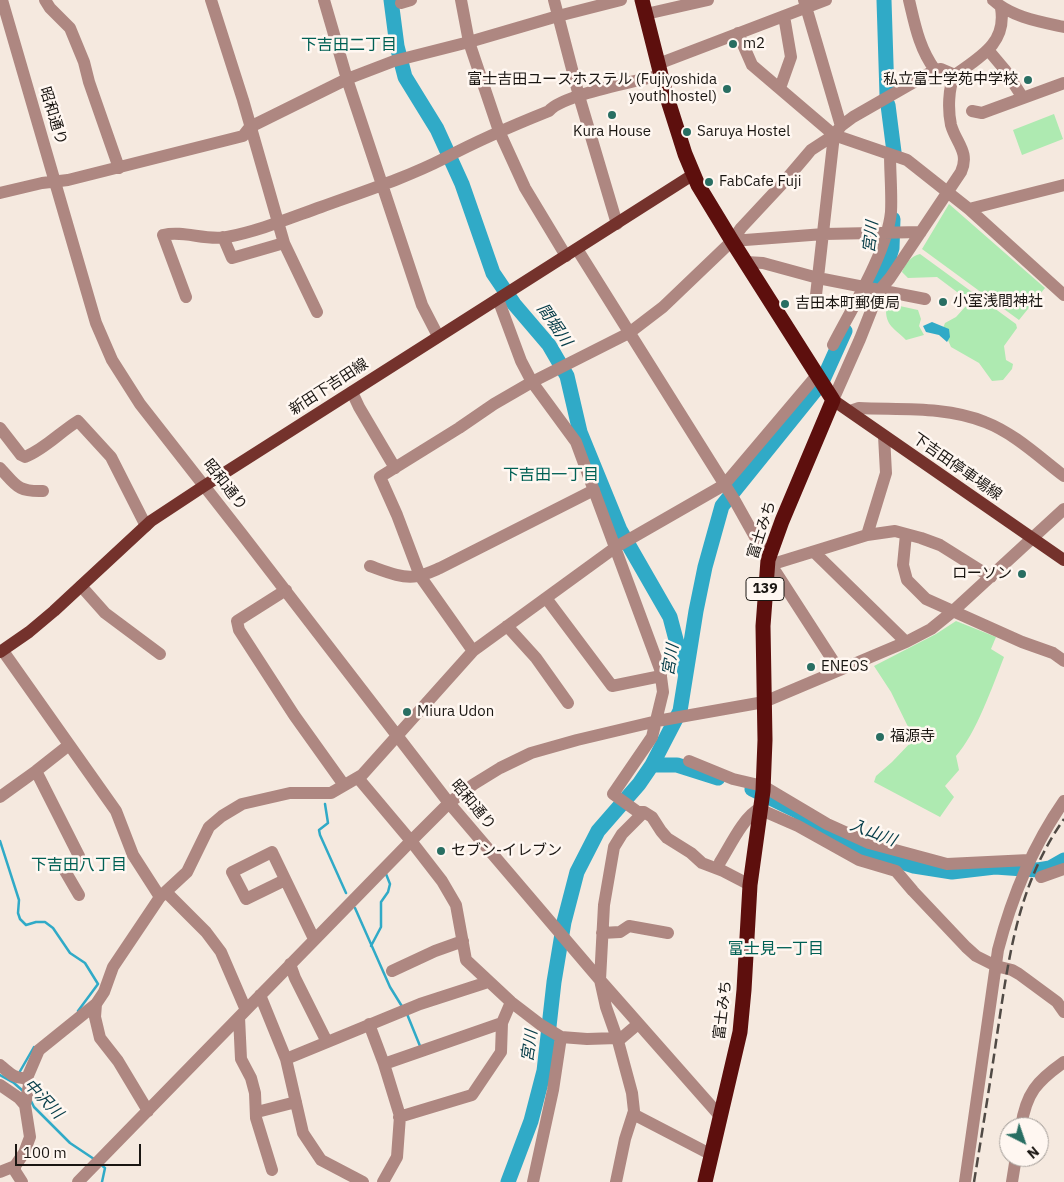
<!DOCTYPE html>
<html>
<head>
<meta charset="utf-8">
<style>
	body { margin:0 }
	#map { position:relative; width:1064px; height:1182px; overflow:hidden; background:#f5e9df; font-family:"IBM Plex Sans",sans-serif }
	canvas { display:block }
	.north { position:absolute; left:999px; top:1117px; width:50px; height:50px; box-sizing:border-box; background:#fff7f1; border:1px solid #a39d98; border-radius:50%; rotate:139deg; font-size:14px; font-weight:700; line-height:20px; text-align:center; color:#1a1612 }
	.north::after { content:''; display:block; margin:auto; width:18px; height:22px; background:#286e62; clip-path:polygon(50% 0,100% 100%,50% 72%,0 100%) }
	.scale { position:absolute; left:15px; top:1144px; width:126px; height:22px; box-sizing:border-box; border:2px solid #1a1612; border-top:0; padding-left:6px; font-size:15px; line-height:18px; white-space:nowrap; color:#1a1612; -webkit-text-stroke:4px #fff7f1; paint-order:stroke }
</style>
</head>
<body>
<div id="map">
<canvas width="1064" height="1182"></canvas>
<div class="north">N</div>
<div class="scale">100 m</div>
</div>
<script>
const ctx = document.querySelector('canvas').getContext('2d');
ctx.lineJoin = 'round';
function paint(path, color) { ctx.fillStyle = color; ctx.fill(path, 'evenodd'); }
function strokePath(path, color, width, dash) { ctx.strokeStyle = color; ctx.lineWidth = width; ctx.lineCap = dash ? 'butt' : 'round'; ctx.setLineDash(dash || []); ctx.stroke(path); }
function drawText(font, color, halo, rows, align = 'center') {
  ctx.font = font + ' "IBM Plex Sans","Noto Sans JP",sans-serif'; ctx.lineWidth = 5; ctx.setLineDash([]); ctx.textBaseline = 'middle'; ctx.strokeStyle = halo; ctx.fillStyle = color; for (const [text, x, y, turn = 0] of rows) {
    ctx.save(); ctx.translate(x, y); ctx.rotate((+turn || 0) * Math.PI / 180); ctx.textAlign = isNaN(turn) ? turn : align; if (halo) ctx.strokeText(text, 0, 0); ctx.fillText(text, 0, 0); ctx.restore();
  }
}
const green = new Path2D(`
	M1054 114 1063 139 1022 155 1013 130Z
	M949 204 1045 288 1019 320 922 249Z
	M920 254 1016 324 1017 328 1004 346 1006 360 1013 364 1012 369 1003 380 992 381 979 363 951 347 947 338 940 336 945 323 956 317 966 306 965 298 937 277 908 278 902 272C905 264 911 256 920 254Z
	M886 303 918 310 921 319 919 326 924 335 906 340C891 325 885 326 886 303Z
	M956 621 996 637 991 649 1004 657C993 685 976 734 956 756L959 770 945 786 954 797 940 817 874 782 876 776 892 762 914 739 891 692 874 666 936 634Z`);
const water = new Path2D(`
	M932 322 949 329 950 337 947 342 939 335 926 332 923 326Z`);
const stream = new Path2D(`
	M325 804 328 823 319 830 320 835 346 893
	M0 841 19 900 18 913 20 919 26 925 36 922H45L53 928 70 953 85 963 98 984 78 1011
	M355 908 390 987 403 1008
	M371 946 381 927V902L388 892 390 884 386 874
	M407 1014 420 1046
	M19 1073 34 1047
	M0 1075 14 1083 23 1091
	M31 1101 34 1107 70 1143 94 1159
	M100 1164 105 1168 102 1182`);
const river = new Path2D(`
	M391 0 397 46 405 77 437 129 462 184 493 273 514 304 549 345 567 376 580 432 620 530 670 617 684 670
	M884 0 887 95
	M888 105 894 152
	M864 298 889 258 892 248 893 219
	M652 765H677L718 778
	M752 789 797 811 846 844 914 866 952 872 995 867 1038 870 1050 868 1064 860
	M508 1182 531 1121 544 1071 554 982 564 922 577 872 598 831 639 784 652 765 680 711 696 611 705 567 722 506 822 382 845 331`);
const minor = new Path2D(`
	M2 0 96 323 112 360 140 404 241 533 449 803 600 980 720 1116
	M45 0 50 8 70 28 84 62 89 82 119 168
	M211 0 243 100 284 243 317 312
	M324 0 347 79 422 305 438 336
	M461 0 469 42 499 131 525 188 566 256
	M554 0 579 96 617 224
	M909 0C915 25 919 48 935 70
	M993 0C1011 17 1041 22 1064 27
	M401 3 411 0
	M646 14 708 0
	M738 33 752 65 834 135 907 160 969 209 1064 295
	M989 51 1005 70 1023 98
	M658 64 826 0
	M780 88 791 57 784 16
	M972 111 982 113 1064 83
	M841 126 853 117 935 70 941 69 955 75
	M0 193 42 183 68 180 243 136 250 127 347 79 394 61 469 42 558 16 621 0
	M969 209 1064 185
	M223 237 232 258 284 243
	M732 241 824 234 921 232
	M577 249 735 501 768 560 839 670
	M746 262 763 263 818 278 925 299
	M186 297 163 235C184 230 205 241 227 237 259 231 290 218 321 207 362 192 406 178 445 158 479 140 514 125 549 111 562 95 638 81 661 75
	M498 299 521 361 532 382 576 442 660 669 663 692 652 737 613 794 638 812H644L652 817 661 831 667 838 691 853 702 863 723 871 750 885
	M815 304 834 135
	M833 345C852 308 887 252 891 212 892 193 890 173 890 154
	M352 392 359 407 395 468
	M833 400 860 339 879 291 890 278 961 172C970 152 956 143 951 125 948 111 948 87 955 75 980 57 1007 43 1001 8
	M850 411 859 408C900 410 946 406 985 422 1014 433 1039 457 1064 476
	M0 428 21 455 25 457C45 449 60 432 78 421L111 457 146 526
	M0 468C16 485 17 492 43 491
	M906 534 903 565 907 580 926 599 1022 642 1053 653 1064 661
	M867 535 886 473 884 436
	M814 552 906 642
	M773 564 867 535 895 531 921 538 940 545 991 577
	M370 566C384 571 402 579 417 576 425 575 433 571 440 568L594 490
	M81 586 105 613 160 654
	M286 590 237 621 239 630 294 715 344 785
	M546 598 612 686 661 676
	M507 626 536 658 568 703
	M3 651 116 811 133 855 160 897
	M473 651 420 576 397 515 380 477 459 428 494 404 532 382 629 333 663 307 732 241 741 228 783 183 806 156 811 150 834 135 841 126 804 0
	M689 761 733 779 763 786 827 824 869 843 947 864 1029 860
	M36 771 79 856 78 860 65 871 79 895
	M358 778 411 841 442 881 456 905 466 960 511 1002 541 1025 561 1037 553 1090 533 1182
	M0 797 36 771 69 745
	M718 869 720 862C729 848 744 816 759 809L798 826 859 860 896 871 913 891 966 947 976 956 996 966 1012 970 1019 974 1057 1002 1064 1012
	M1041 877 1064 869
	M285 880 246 899 232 872 272 852 314 939
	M166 892 206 932 221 952 246 1010
	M602 933 620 932 629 926 668 933
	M290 964 295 978 327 1042
	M392 971 435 951 463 941
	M260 995 286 1059 303 1133 321 1160 363 1182
	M239 1017 241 1059 251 1078 255 1093 256 1118 272 1170
	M369 1024 384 1064 400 1116 397 1157 383 1182
	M561 1037 587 1039 617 1038
	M618 1041 606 1007 600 980 604 905 614 847 622 834 644 812
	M286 1059 420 1004 488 982
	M384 1064 502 1023
	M0 1065C8 1072 16 1080 27 1078
	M0 1085 19 1098 25 1105 30 1137 24 1153 15 1166V1171L22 1182
	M25 1105 29 1085 27 1078 39 1050 96 1004
	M148 1111 118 1061 100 1038 95 1017 96 1004 104 992 113 967 160 897 187 872 209 827 222 816 242 804 290 793H331L362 775 473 651 616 547 724 485 817 375
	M257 1112 296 1102
	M633 1114 710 1154
	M399 1117 472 1095 501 1052 502 1023 511 1002
	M1021 1127C1026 1093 1037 1081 1064 1062
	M0 1172 15 1166
	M78 1182 411 841 449 803 474 784 500 768 531 753 577 740 657 721 764 702 906 642 931 629 952 612 1064 509
	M616 1182 625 1139 634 1111 632 1093 618 1041 638 1024
	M965 1182 998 950C1012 896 1032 847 1064 801
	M1012 1182 1016 1157`);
const major = new Path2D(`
	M833 400 1064 560
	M0 652 29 632 54 611 151 521 204 486 694 174`);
const highway = new Path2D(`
	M642 0 665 91 685 154 698 185 732 241 833 400 782 521 768 560 763 626 765 740 763 791 750 885 744 990 740 1032 705 1182`);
const rail = new Path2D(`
	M974 1182C982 1133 990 1084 997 1035 1009 957 1017 886 1064 819`);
const markers = [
	[733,44,5,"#286e62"],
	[1028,80,5,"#286e62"],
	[727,89,5,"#286e62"],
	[612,115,5,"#286e62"],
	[687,132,5,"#286e62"],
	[709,182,5,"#286e62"],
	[943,302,5,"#286e62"],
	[785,304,5,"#286e62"],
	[1022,574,5,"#286e62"],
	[811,667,5,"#286e62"],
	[407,712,5,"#286e62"],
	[880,737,5,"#286e62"],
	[441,851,5,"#286e62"]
];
const shields = [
	[765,589,38]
];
const shieldNames = [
	["139",765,589]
];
const poiNames = [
	["m2",743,44],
	["富士吉田ユースホステル (Fujiyoshida",717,80,"right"],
	["youth hostel)",717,97,"right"],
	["私立富士学苑中学校",1018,80,"right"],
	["Kura House",612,132,"center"],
	["Saruya Hostel",697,132],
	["FabCafe Fuji",719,182],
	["小室浅間神社",953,302],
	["吉田本町郵便局",795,304],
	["ローソン",1012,574,"right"],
	["ENEOS",821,667],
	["Miura Udon",417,712],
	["福源寺",890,737],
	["セブン-イレブン",451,851]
];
const streetNames = [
	["昭和通り",53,116,73],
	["新田下吉田線",329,387,-33],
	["下吉田停車場線",957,467,35],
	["昭和通り",225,485,52],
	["富士みち",762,530,-72],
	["昭和通り",473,805,50],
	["富士みち",723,1010,-83]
];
const neighbourhoodNames = [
	["下吉田二丁目",349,45],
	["下吉田一丁目",551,475],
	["下吉田八丁目",79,865],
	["富士見一丁目",776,949]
];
const waterNames = [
	["宮川",871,237,-83],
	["間堀川",554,325,55],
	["宮川",671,660,-81],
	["入山川",873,833,21],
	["宮川",530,1046,-82],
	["中沢川",43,1099,46]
];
paint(green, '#aeeab1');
paint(water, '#30aac7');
strokePath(stream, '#30aac7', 2.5);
strokePath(river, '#30aac7', 15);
strokePath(minor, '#ae8781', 12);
strokePath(major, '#74322c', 12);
strokePath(highway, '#5d0f0d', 15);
strokePath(rail, '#504a45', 2.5, [10, 5]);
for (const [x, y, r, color] of markers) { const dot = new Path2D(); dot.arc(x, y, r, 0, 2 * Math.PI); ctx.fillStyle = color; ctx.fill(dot); strokePath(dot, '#fff7f1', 2); }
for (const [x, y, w] of shields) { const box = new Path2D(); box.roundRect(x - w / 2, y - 11.5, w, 23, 4); ctx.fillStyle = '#fff7f1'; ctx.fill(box); strokePath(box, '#1a1612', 1); }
drawText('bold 14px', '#1a1612', null, shieldNames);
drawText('15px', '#1a1612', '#fff7f1', poiNames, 'left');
drawText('15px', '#1a1612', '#fff7f1', streetNames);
drawText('16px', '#006054', '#fff7f1', neighbourhoodNames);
drawText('italic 16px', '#043b47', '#fff7f1', waterNames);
</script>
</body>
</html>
